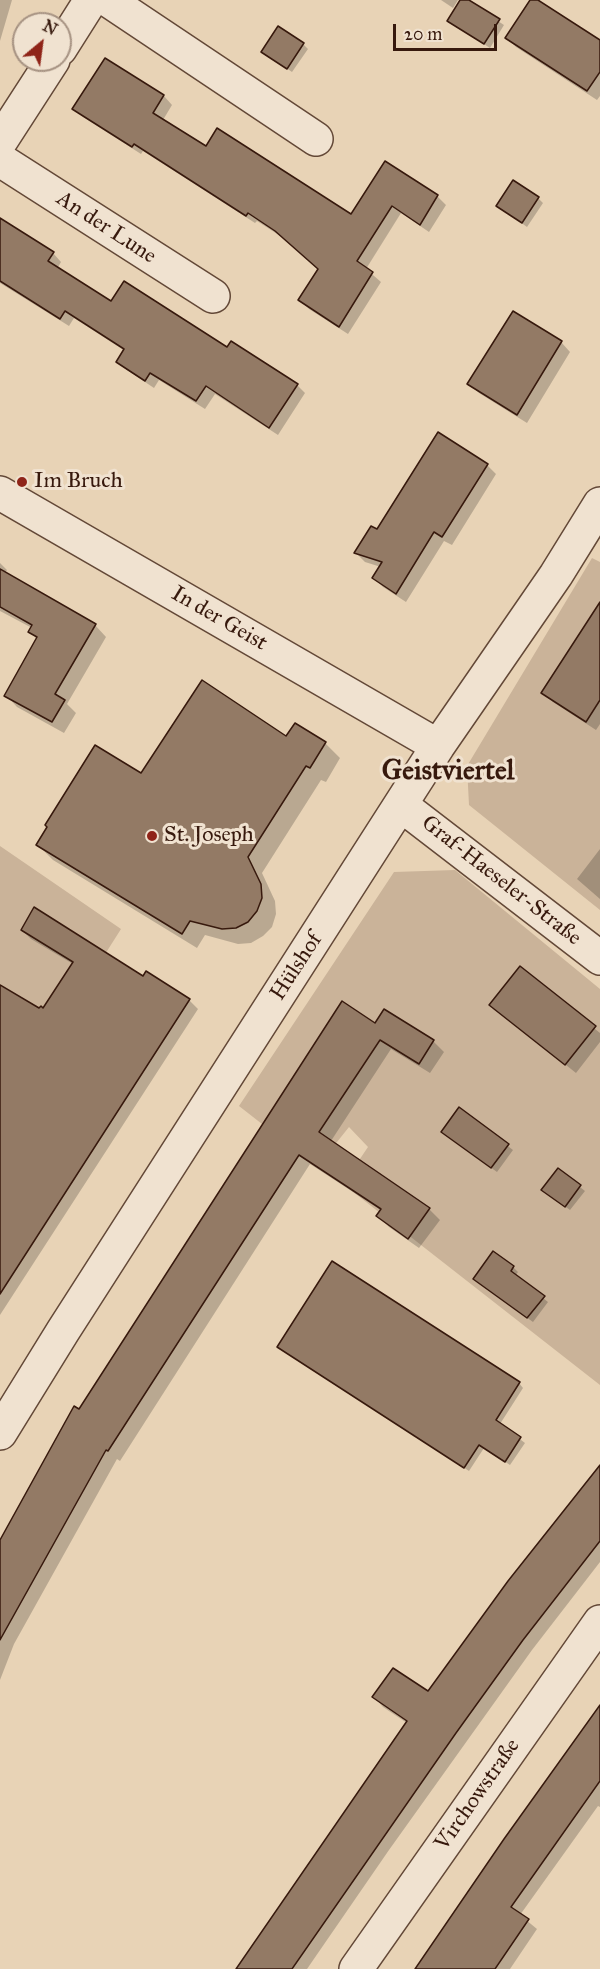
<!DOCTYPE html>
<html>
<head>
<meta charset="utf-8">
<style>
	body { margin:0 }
	#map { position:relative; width:600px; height:1969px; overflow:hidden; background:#e8d3b6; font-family:"IM FELL Great Primer",serif }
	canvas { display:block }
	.north { position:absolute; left:12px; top:12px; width:60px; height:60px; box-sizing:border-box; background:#f0e2d0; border:2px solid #a69282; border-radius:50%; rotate:29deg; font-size:16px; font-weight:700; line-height:24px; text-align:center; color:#37190d }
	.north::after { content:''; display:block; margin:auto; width:21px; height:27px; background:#8f2418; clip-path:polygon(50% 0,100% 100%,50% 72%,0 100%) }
	.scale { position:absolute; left:393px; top:24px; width:104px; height:27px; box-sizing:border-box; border:3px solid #37190d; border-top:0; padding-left:8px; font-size:18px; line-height:21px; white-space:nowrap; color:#37190d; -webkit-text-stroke:4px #f0e2d0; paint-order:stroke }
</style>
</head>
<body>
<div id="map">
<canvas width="600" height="1969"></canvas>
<div class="north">N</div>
<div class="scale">20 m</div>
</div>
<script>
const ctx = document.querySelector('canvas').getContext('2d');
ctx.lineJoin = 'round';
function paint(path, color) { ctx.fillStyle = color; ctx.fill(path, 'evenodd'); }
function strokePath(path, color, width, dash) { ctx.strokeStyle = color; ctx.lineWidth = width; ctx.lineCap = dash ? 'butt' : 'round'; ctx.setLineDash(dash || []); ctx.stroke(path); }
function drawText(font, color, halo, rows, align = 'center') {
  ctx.font = font + ' "IM FELL Great Primer",serif'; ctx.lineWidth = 6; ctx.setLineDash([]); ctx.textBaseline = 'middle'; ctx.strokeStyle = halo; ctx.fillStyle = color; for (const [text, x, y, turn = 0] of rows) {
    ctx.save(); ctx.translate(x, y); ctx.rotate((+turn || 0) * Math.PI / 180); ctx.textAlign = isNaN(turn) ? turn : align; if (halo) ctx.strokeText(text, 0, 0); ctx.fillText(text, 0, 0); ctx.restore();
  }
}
const green = new Path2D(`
	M592 558 600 562V910L469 805 467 766Z
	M0 846 121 929 0 1120Z
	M455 870 600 989V1385L343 1184 368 1147 349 1127 317 1167 239 1106 394 872Z`);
const shadow = new Path2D(`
	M0 0H12L0 41Z
	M441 0H458L453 8Z
	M462 0H466L504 25 490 48 449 21Z
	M531 0H535L600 41V96L597 100 516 47 507 38Z
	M303 44 308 49 292 72 263 52Z
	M106 60 164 96 172 105 163 120 206 148 352 216 386 163 437 196 446 205 429 232 401 213 366 269 381 282 348 334 309 309 300 300 319 270 285 239 257 221 255 223 143 151 141 154 83 117 74 109Z
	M538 198 543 203 527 227 498 206Z
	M0 218 53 253 61 262 57 269 112 303 297 385 305 393 278 435 215 394 205 409 159 380 154 388 127 370 118 362 125 351 74 318 69 326 0 283Z
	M561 342 570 352 527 423 479 393 469 384Z
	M487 465 496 474 452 545 444 541 406 602 383 587 374 578 381 567 365 562 356 553 377 531Z
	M0 563 7 570 5 573 95 625 106 637 67 704 76 713 64 733 17 707 6 695 38 640 30 632 32 628 0 611Z
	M600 626V724L596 730 553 702 543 692Z
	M287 738 325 743 340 758 326 782 321 780 262 873 275 901 276 914 272 927 263 936 251 943 238 944 205 935 197 948 53 860 38 845 142 775Z
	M600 849V899L577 879Z
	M22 930 143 978 146 973 189 1000 198 1009 0 1315V1050L40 1010H43L73 964 31 939Z
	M520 968 600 1033V1042L576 1073 491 1005Z
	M385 1011 433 1041 444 1052 430 1073 391 1049 331 1141 429 1209 440 1220 419 1248 389 1227 378 1216 382 1211 310 1164 120 1461 117 1459 14 1644 0 1680V1543L79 1411Z
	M459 1109 513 1150 497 1172 447 1136Z
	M558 1170 585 1191 570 1210 548 1194Z
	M493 1253 513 1267 518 1272 515 1276 548 1302 533 1322 480 1284Z
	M279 1346 519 1383 523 1388 500 1424 525 1443 510 1465 484 1448 469 1471Z
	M600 1467V1562L532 1650 389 1850 307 1969H238L407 1723 383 1707 374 1697 429 1693Z
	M600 1708V1807L598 1806 520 1915 537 1929 510 1969H417Z`);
const building = new Path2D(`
	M460 0H469L500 19 484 44 447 21Z
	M530 0H538L600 40V72L587 91 505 38Z
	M278 26 304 43 287 69 261 52Z
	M105 58 164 95 153 113 206 146 217 128 351 214 385 161 438 195 420 225 392 206 357 261 373 272 339 327 298 300 318 269 275 231 248 213 246 216 134 144 132 147 72 109Z
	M513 180 539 197 522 223 496 206Z
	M0 218 54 252 48 261 111 301 124 281 227 347 231 341 298 384 269 428 206 386 196 401 150 373 145 381 116 362 124 349 65 311 60 319 0 281Z
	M513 311 562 341 517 415 467 384Z
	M438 432 488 464 442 537 434 532 396 594 372 578 382 562 354 553 371 526 377 529Z
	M0 569 96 624 55 694 65 700 52 722 4 696 37 637 28 632 32 625 0 607Z
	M600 602V700L586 722 541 693Z
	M202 680 286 736 295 723 326 742 310 768 306 766 248 857 261 884 262 898 257 911 248 922 236 928 222 929 190 921 182 934 36 845 47 827 45 825 95 745 141 773Z
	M34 907 143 976 146 971 190 999 0 1294V985L39 1008 41 1006 43 1008 73 962 21 930Z
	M520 966 596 1026 565 1065 489 1005Z
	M342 1001 375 1023 384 1009 434 1040 419 1064 380 1040 319 1132 430 1208 408 1239 376 1216 381 1209 299 1155 108 1451 106 1450 0 1640V1540L74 1406 79 1409Z
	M459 1107 509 1144 491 1168 441 1132Z
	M558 1168 581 1185 565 1207 541 1190Z
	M493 1251 514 1266 511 1271 545 1296 527 1318 473 1279Z
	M332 1261 520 1382 496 1420 521 1437 505 1462 479 1445 464 1468 277 1347Z
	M600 1465V1541L523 1640 456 1733 292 1969H236L407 1721 372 1697 393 1668 428 1691 508 1581Z
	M600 1705V1781L511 1907 529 1919 495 1969H415L504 1839Z`);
const minor = new Path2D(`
	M108 0 316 139
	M60 49 91 0
	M0 142 53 60
	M0 160 213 296
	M0 493 438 746
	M401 805 600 958
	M0 1433 63 1331 438 746 556 575 600 504
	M356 1969 600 1622`);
const markers = [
	[22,482,6,"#8f2418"],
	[152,836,6,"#8f2418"]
];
const streetNames = [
	["An der Lune",106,228,33],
	["In der Geist",219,619,30],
	["Graf-Haeseler-Straße",501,881,38],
	["Hülshof",297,967,-57],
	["Virchowstraße",478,1795,-55]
];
const poiNames = [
	["Im Bruch",34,482],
	["St. Joseph",164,836]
];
const districtNames = [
	["Geistviertel",448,772]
];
paint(green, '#cab399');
paint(shadow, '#0003');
paint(building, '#937a65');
strokePath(building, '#37190d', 1.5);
strokePath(minor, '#634837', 36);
strokePath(minor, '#f0e2d0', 33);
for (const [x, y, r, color] of markers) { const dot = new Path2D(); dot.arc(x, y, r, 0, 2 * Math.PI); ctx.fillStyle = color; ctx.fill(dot); strokePath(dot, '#f0e2d0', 2); }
drawText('22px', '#37190d', '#f0e2d0', streetNames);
drawText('22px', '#37190d', '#f0e2d0', poiNames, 'left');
drawText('bold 28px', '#37190d', '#f0e2d0', districtNames);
</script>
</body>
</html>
